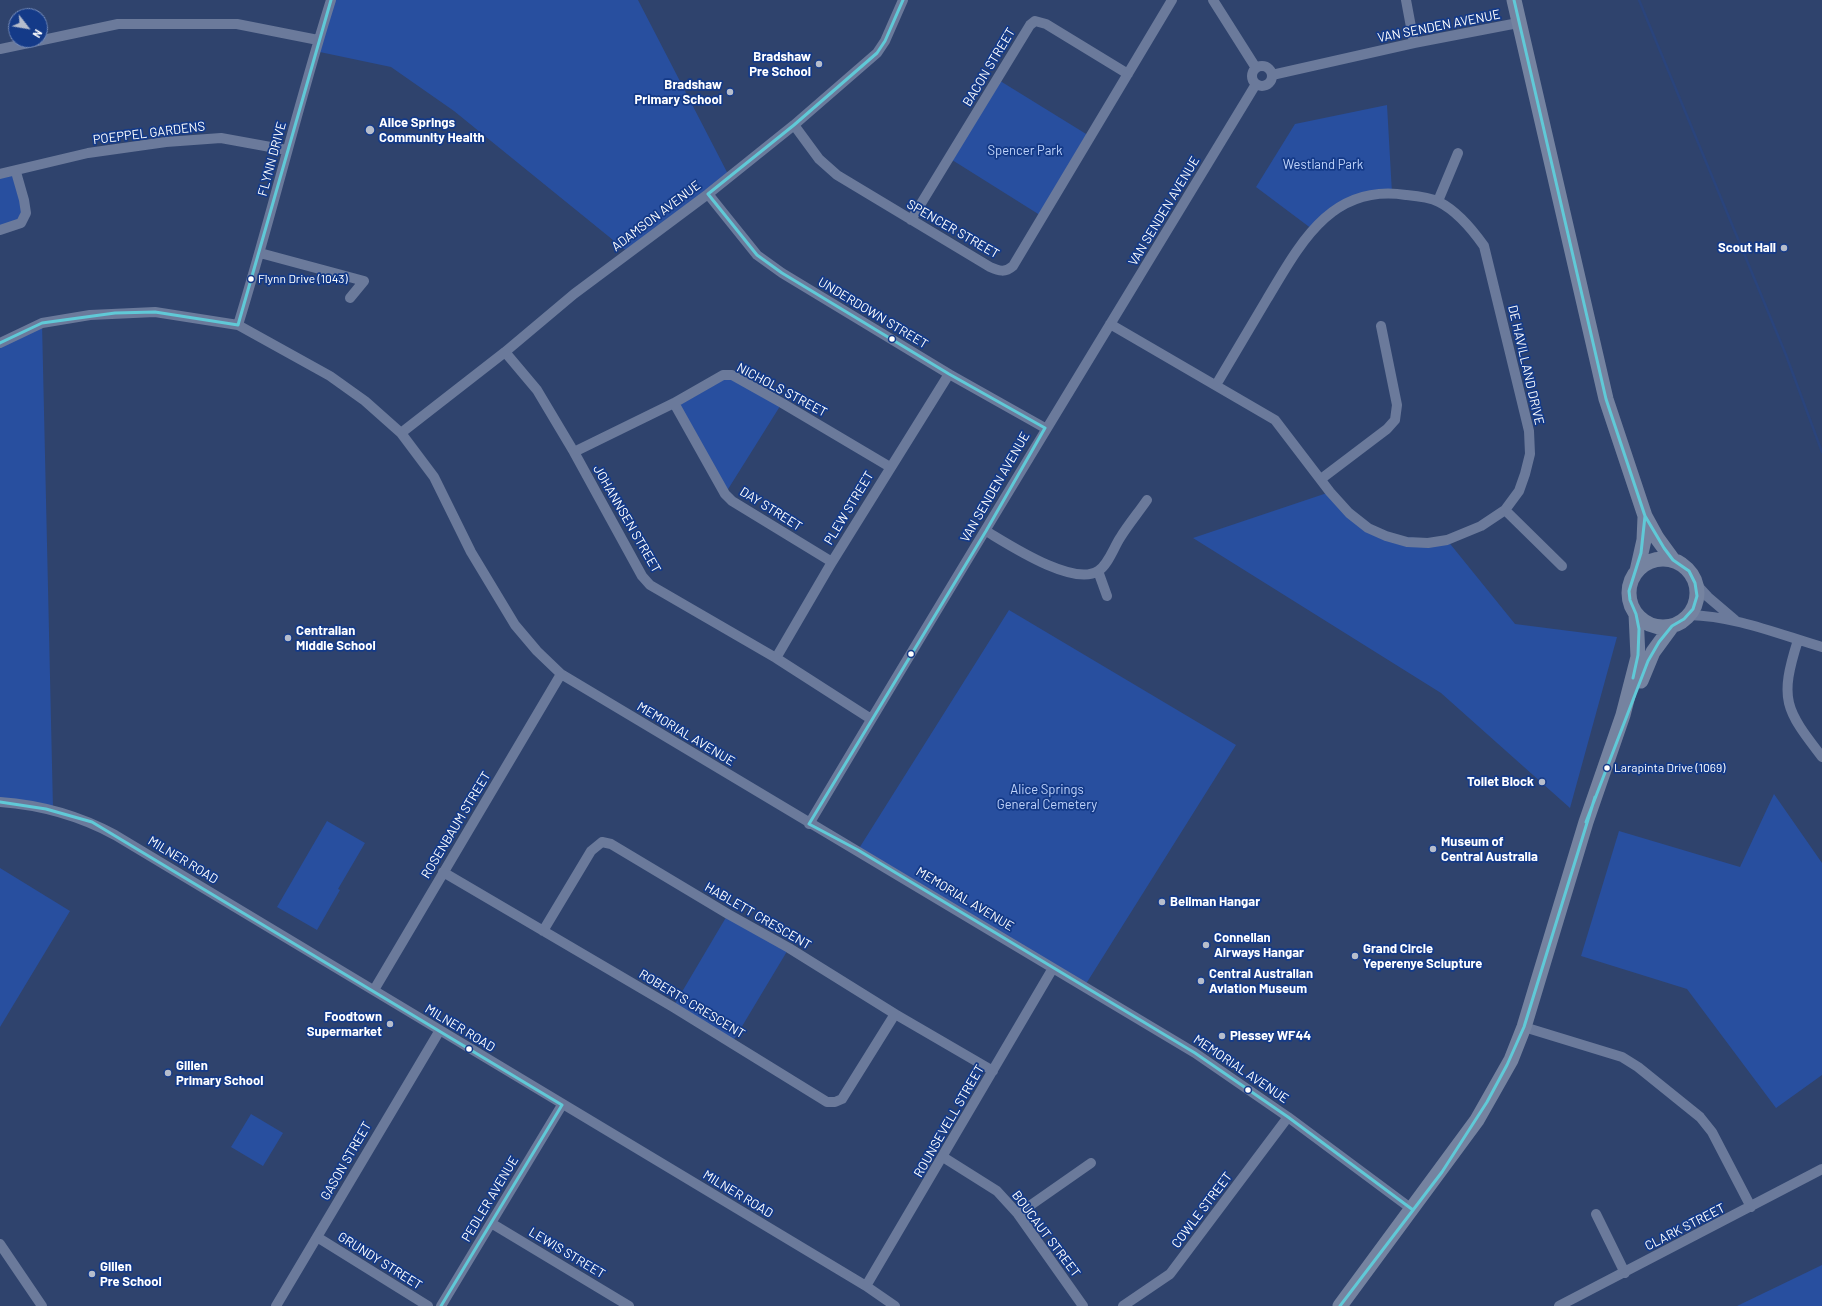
<!DOCTYPE html>
<html>
<head>
<meta charset="utf-8">
<style>
	body { margin:0 }
	#map { position:relative; width:1822px; height:1306px; overflow:hidden; background:#2f436d; font-family:Barlow,sans-serif }
	canvas { display:block }
	.north { position:absolute; left:8px; top:8px; width:40px; height:40px; box-sizing:border-box; background:#143a88; border:1px solid #7289b8; border-radius:50%; rotate:121deg; font-size:11px; font-weight:700; line-height:16px; text-align:center; color:#fff }
	.north::after { content:''; display:block; margin:auto; width:14px; height:18px; background:#b6bdcc; clip-path:polygon(50% 0,100% 100%,50% 72%,0 100%) }
</style>
</head>
<body>
<div id="map">
<canvas width="1822" height="1306"></canvas>
<div class="north">N</div>
</div>
<script>
const ctx = document.querySelector('canvas').getContext('2d');
ctx.lineJoin = 'round';
function paint(path, color) { ctx.fillStyle = color; ctx.fill(path, 'evenodd'); }
function strokePath(path, color, width, dash) { ctx.strokeStyle = color; ctx.lineWidth = width; ctx.lineCap = dash ? 'butt' : 'round'; ctx.setLineDash(dash || []); ctx.stroke(path); }
function drawText(font, color, halo, rows, align = 'center') {
  ctx.font = font + ' Barlow,sans-serif'; ctx.lineWidth = 3.5; ctx.setLineDash([]); ctx.textBaseline = 'middle'; ctx.strokeStyle = halo; ctx.fillStyle = color; for (const [text, x, y, turn = 0] of rows) {
    ctx.save(); ctx.translate(x, y); ctx.rotate((+turn || 0) * Math.PI / 180); ctx.textAlign = isNaN(turn) ? turn : align; if (halo) ctx.strokeText(text, 0, 0); ctx.fillText(text, 0, 0); ctx.restore();
  }
}
const green = new Path2D(`
	M331 0H638L729 176 629 253 454 111 391 67 315 51Z
	M997 79 1091 137 1043 217 949 158Z
	M1387 105 1392 193 1369 195 1312 229 1256 187 1295 124Z
	M16 172 24 200 21 223 0 230V174Z
	M42 323 53 809 0 802V343Z
	M723 375 782 403 725 494 674 403Z
	M1330 492 1349 513 1386 536 1447 540 1515 624 1617 637 1570 808 1441 693 1193 538Z
	M1009 610 1236 745 1084 987 858 850Z
	M1774 794 1822 863V1075L1776 1108 1687 989 1581 956 1619 831 1740 867Z
	M327 821 365 843 338 889 340 890 317 930 277 907Z
	M0 868 70 911 0 1027Z
	M728 914 789 948 732 1043 673 1007Z
	M251 1114 283 1133 263 1166 231 1147Z
	M1822 1265V1306H1737Z`);
const stream = new Path2D(`
	M1639 0 1786 355 1822 452`);
const street = new Path2D(`
	M1213 0 1256 68
	M1406 0 1414 43
	M0 49 118 24H237L318 40
	M1252 76a10 10 0 1 1 20 0a10 10 0 1 1-20 0Z
	M1272 75 1414 43 1518 23
	M794 125 819 159 837 175 990 267C999 271 1005 273 1013 266L1172 0
	M0 174 88 153 166 142 221 138 287 150
	M708 194 757 255 782 273 949 374 1045 428
	M1438 201 1458 153
	M911 220 1030 25 1035 21 1046 24 1128 74
	M0 230 21 223 26 213 24 200 16 172
	M260 253 364 281 350 298
	M1110 324 1275 420 1330 492 1349 513 1368 528 1386 536 1407 542 1428 543 1447 540 1481 526 1505 510 1519 491 1525 474 1530 454 1529 431 1484 246C1472 229 1457 211 1439 202 1429 197 1417 196 1406 195 1331 183 1300 244 1267 299 1250 328 1233 356 1216 385
	M238 325C271 218 297 108 331 0
	M0 343 42 323 90 315 155 312 238 325 330 376 365 401 401 433 434 477 471 552 515 625 537 651 561 674 1195 1053 1288 1117 1413 1210
	M505 352 537 390 574 452 642 576 650 585 776 658 871 719
	M674 403 725 494 732 501 832 562
	M401 433 505 352 574 294 708 194 794 125 877 53 885 41 903 0
	M574 452 674 403 723 375H732L782 403 890 467
	M1321 479 1387 429 1395 420 1397 405 1381 326
	M1505 510 1562 566
	M986 531C1008 544 1073 587 1098 571 1108 565 1114 547 1120 538 1128 525 1138 513 1147 500
	M1098 571 1107 596
	M1695 583 1708 597 1735 620
	M1689 615C1735 616 1778 634 1822 647
	M1798 640C1779 700 1785 709 1822 757
	M776 658 832 562 949 374
	M0 802C42 805 78 815 115 835L866 1286 895 1306
	M809 824C956 576 1107 330 1256 84
	M443 872 673 1007 827 1102H835L842 1099 895 1014
	M543 931 591 851 602 842 611 844 728 914 789 948 895 1014 993 1071
	M374 990 561 674
	M1524 1027 1622 1057 1638 1067 1700 1117 1712 1132 1751 1207
	M943 1157 997 1191 1018 1214 1083 1306
	M1018 1214 1091 1163
	M1596 1214 1625 1273
	M491 1223 629 1306
	M317 1237 428 1306
	M0 1244 42 1306
	M866 1286 1053 968
	M276 1306 440 1030
	M441 1306 562 1105
	M1123 1306 1170 1274 1288 1117
	M1559 1306 1822 1169`);
const primary = new Path2D(`
	M1514 0 1606 399 1645 516 1657 538 1673 560
	M1629 593a34 34 0 1 1 68 0a34 34 0 1 1-68 0Z
	M1637 571 1644 540 1645 517
	M1641 681 1653 652 1672 626
	M1340 1306 1477 1120 1511 1060 1524 1027 1586 822 1623 715 1638 657 1636 614`);
const bus1 = new Path2D(`
	M903 0 885 41 877 53 794 125 708 194 757 255 782 273 949 374 1045 428 986 531 809 824 858 850 1195 1053 1288 1117 1413 1210
	M1514 0 1606 399 1645 516 1664 548 1673 560 1689 571 1695 583 1697 596 1693 609 1684 619 1672 626 1659 642 1648 661 1586 822
	M0 343 42 323 115 313 155 312 238 325 331 0
	M1633 678 1638 655 1639 629 1636 614 1630 600 1629 591 1641 553 1645 516
	M0 802 46 809 92 822 562 1105 441 1306
	M1340 1306 1442 1172 1487 1102 1507 1065 1524 1027 1595 797`);
const markers = [
	[819,64,4,"#b6bdcc"],
	[730,92,4,"#b6bdcc"],
	[370,130,5,"#b6bdcc"],
	[1784,248,4,"#b6bdcc"],
	[251,279,3.5,"#fff"],
	[892,339,3.5,"#fff"],
	[288,638,4,"#b6bdcc"],
	[911,654,3.5,"#fff"],
	[1607,768,3.5,"#fff"],
	[1542,782,4,"#b6bdcc"],
	[1433,849,4,"#b6bdcc"],
	[1162,902,4,"#b6bdcc"],
	[1206,945,4,"#b6bdcc"],
	[1355,956,4,"#b6bdcc"],
	[1201,981,4,"#b6bdcc"],
	[390,1024,4,"#b6bdcc"],
	[1222,1036,4,"#b6bdcc"],
	[469,1049,3.5,"#fff"],
	[168,1073,4,"#b6bdcc"],
	[1248,1090,3.5,"#fff"],
	[92,1274,4,"#b6bdcc"]
];
const busNames = [
	["Flynn Drive (1043)",258,279],
	["Larapinta Drive (1069)",1614,768]
];
const streetNames = [
	["VAN SENDEN AVENUE",1439,26,-11],
	["BACON STREET",989,67,-59],
	["POEPPEL GARDENS",149,133,-7],
	["FLYNN DRIVE",272,159,-75],
	["VAN SENDEN AVENUE",1164,211,-59],
	["ADAMSON AVENUE",656,216,-37],
	["SPENCER STREET",953,229,30],
	["UNDERDOWN STREET",873,313,31],
	["DE HAVILLAND DRIVE",1526,365,77],
	["NICHOLS STREET",782,390,28],
	["VAN SENDEN AVENUE",995,487,-60],
	["PLEW STREET",849,508,-59],
	["DAY STREET",771,509,32],
	["JOHANNSEN STREET",627,519,60],
	["MEMORIAL AVENUE",686,734,31],
	["ROSENBAUM STREET",456,825,-59],
	["MILNER ROAD",183,860,31],
	["MEMORIAL AVENUE",965,899,31],
	["HABLETT CRESCENT",758,916,30],
	["ROBERTS CRESCENT",692,1004,31],
	["MILNER ROAD",460,1028,31],
	["MEMORIAL AVENUE",1241,1069,34],
	["ROUNSEVELL STREET",949,1121,-60],
	["GASON STREET",346,1161,-60],
	["MILNER ROAD",738,1194,31],
	["PEDLER AVENUE",490,1199,-59],
	["COWLE STREET",1202,1210,-53],
	["CLARK STREET",1685,1227,-27],
	["BOUCAUT STREET",1046,1234,53],
	["LEWIS STREET",567,1253,31],
	["GRUNDY STREET",380,1261,32]
];
const poiNames = [
	["Bradshaw",811,57,"right"],
	["Pre School",811,72,"right"],
	["Bradshaw",722,85,"right"],
	["Primary School",722,100,"right"],
	["Alice Springs",379,123],
	["Community Health",379,138],
	["Scout Hall",1776,248,"right"],
	["Centralian",296,631],
	["Middle School",296,646],
	["Toilet Block",1534,782,"right"],
	["Museum of",1441,842],
	["Central Australia",1441,857],
	["Bellman Hangar",1170,902],
	["Connellan",1214,938],
	["Airways Hangar",1214,953],
	["Grand Circle",1363,949],
	["Yeperenye Sclupture",1363,964],
	["Central Australian",1209,974],
	["Aviation Museum",1209,989],
	["Foodtown",382,1017,"right"],
	["Supermarket",382,1032,"right"],
	["Plessey WF44",1230,1036],
	["Gillen",176,1066],
	["Primary School",176,1081],
	["Gillen",100,1267],
	["Pre School",100,1282]
];
const parkNames = [
	["Spencer Park",1025,151],
	["Westland Park",1323,165],
	["Alice Springs",1047,790],
	["General Cemetery",1047,805]
];
paint(green, '#284f9f');
strokePath(stream, '#2a447c', 2.5);
strokePath(street, '#6b7a9b', 10);
strokePath(primary, '#7583a0', 15);
strokePath(bus1, '#60c9d7', 3);
for (const [x, y, r, color] of markers) { const dot = new Path2D(); dot.arc(x, y, r, 0, 2 * Math.PI); ctx.fillStyle = color; ctx.fill(dot); strokePath(dot, '#143a88', 1.5); }
drawText('12px', '#fff', '#143a88', busNames, 'left');
drawText('13px', '#fff', '#143a88', streetNames);
drawText('bold 13px', '#fff', '#143a88', poiNames, 'left');
drawText('13px', '#c0d4fb', '#143a88', parkNames);
</script>
</body>
</html>
